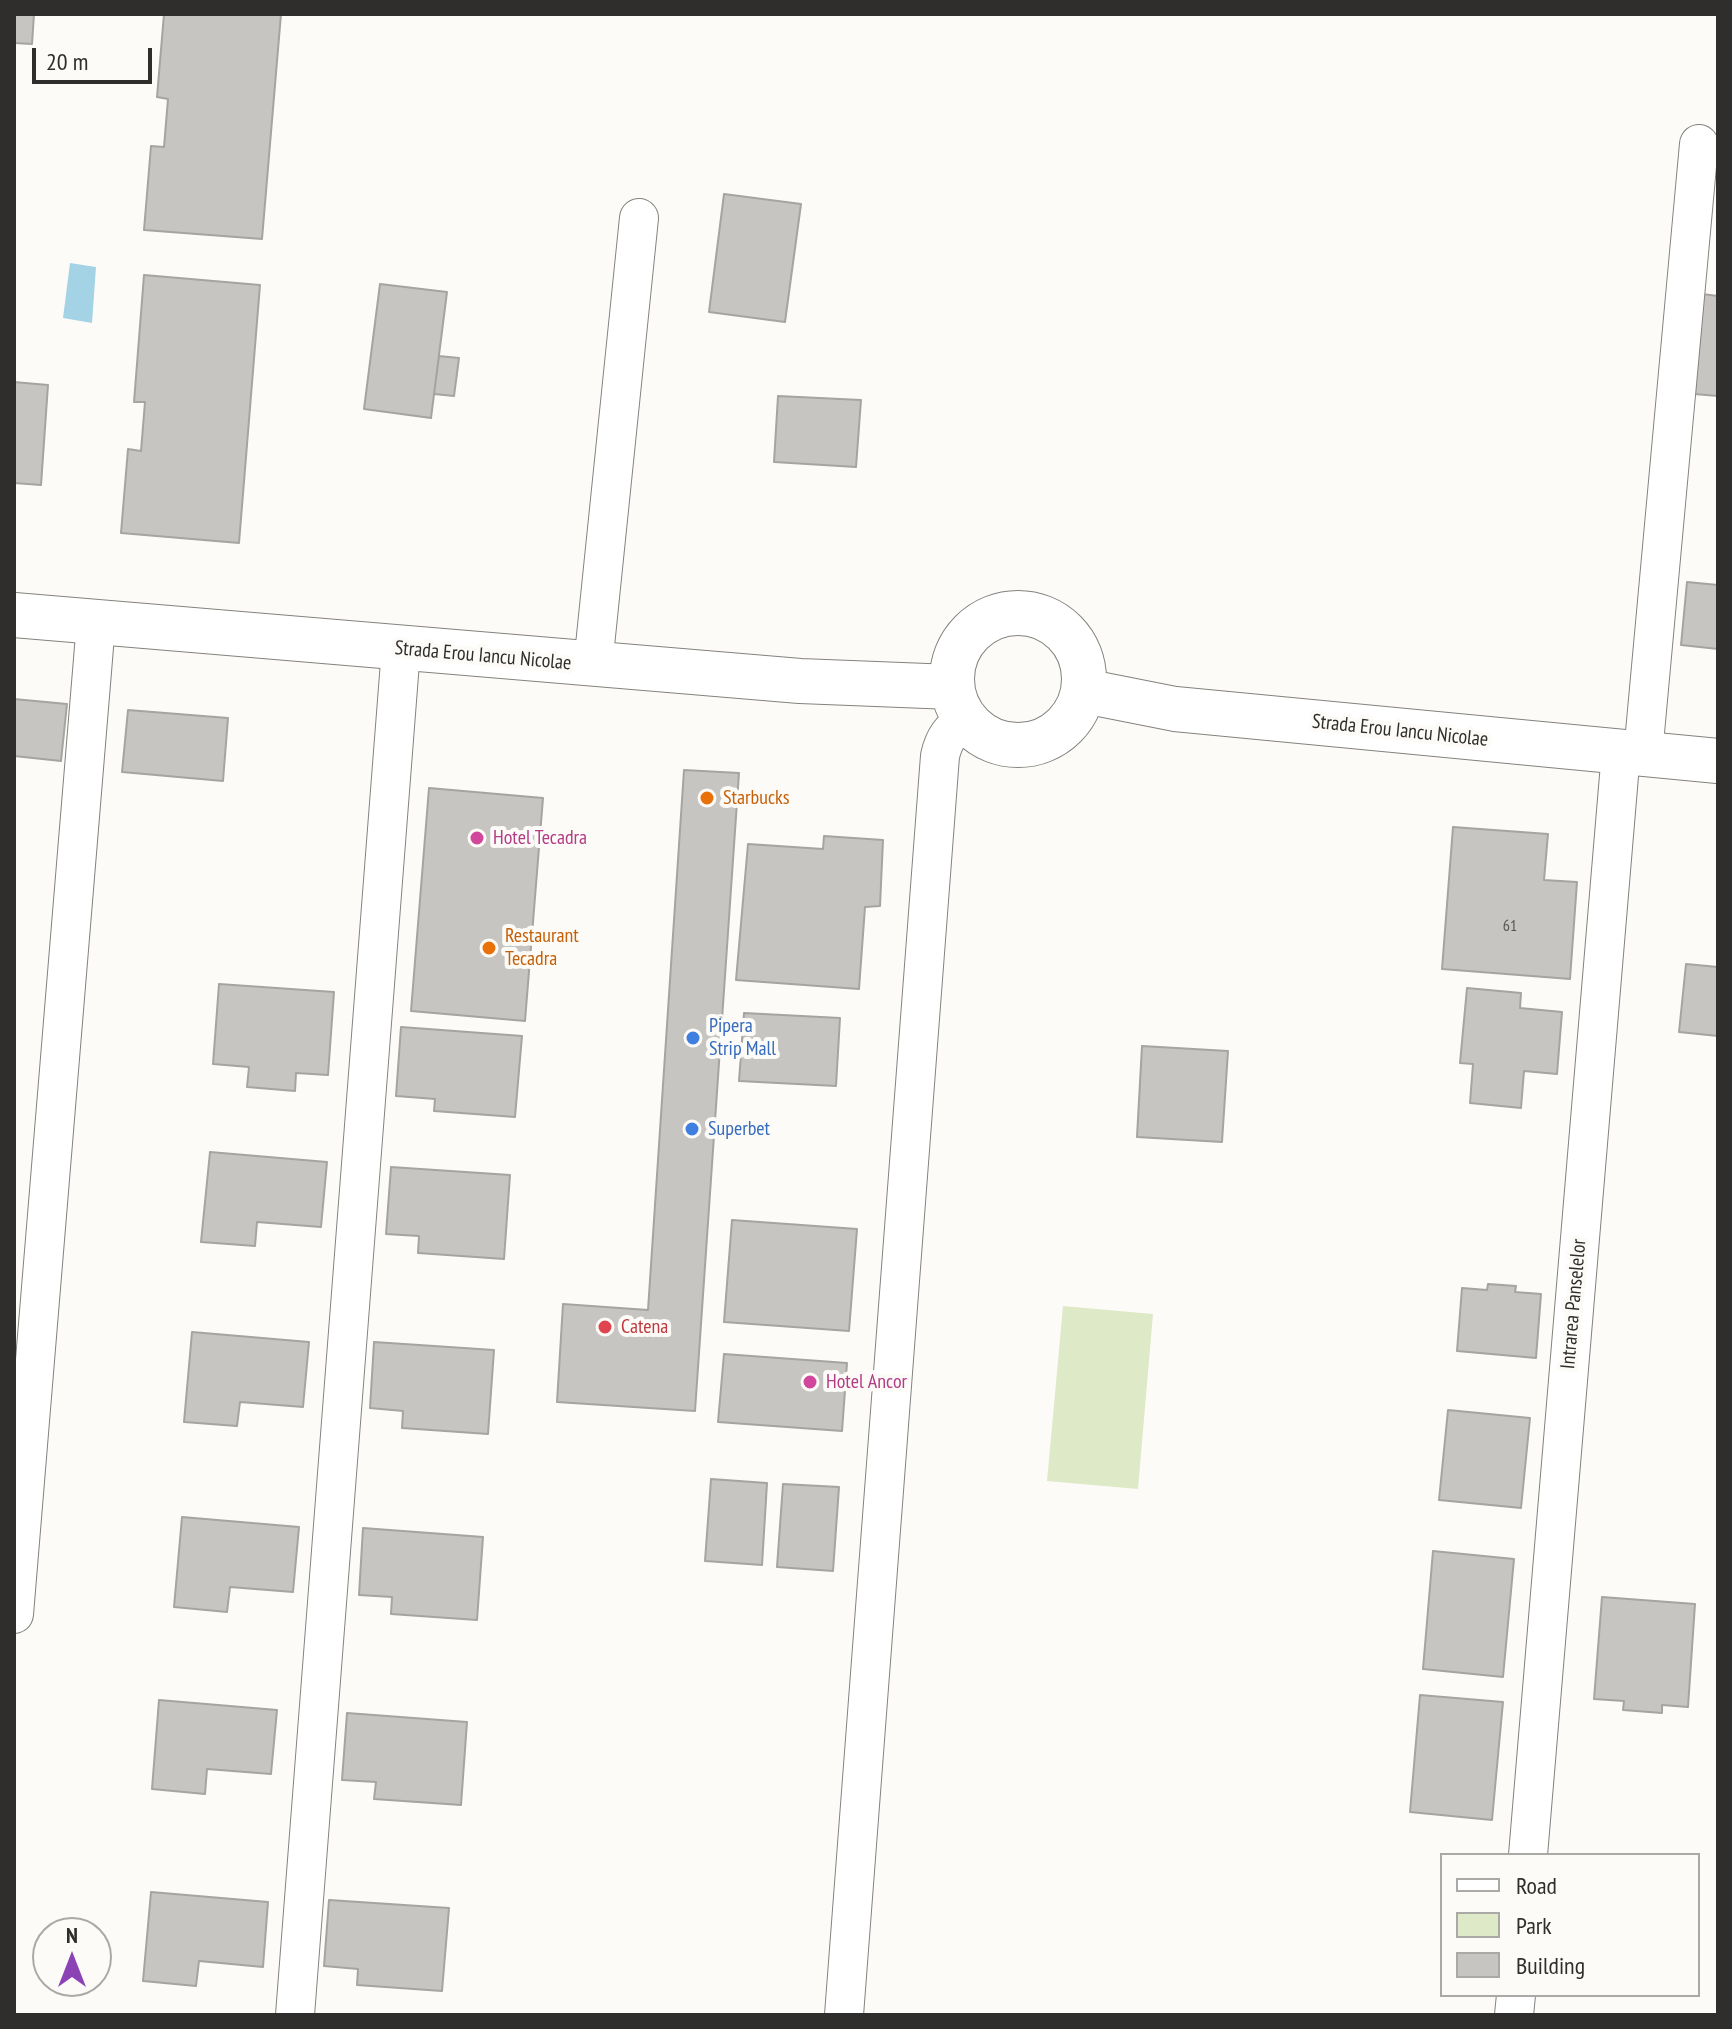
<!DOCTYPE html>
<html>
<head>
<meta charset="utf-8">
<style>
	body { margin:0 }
	#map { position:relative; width:1732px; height:2029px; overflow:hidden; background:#fdfbf7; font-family:"PT Sans Narrow",sans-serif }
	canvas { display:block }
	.frame { position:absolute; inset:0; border:16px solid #2f2e2c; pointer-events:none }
	.legend { position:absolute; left:1440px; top:1853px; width:260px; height:144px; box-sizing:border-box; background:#fdfbf7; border:2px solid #aba9a6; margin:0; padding:10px 14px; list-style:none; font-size:24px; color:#2f2e2c }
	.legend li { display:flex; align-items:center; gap:16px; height:40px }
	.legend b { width:40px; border:2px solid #aba9a6 }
	.north { position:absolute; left:32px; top:1917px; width:80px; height:80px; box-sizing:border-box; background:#fdfbf7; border:2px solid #aba9a6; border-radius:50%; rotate:0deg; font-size:22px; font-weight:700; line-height:32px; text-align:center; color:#2f2e2c }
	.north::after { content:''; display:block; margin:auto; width:28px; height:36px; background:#8b42b5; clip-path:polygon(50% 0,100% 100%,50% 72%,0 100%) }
	.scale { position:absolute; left:32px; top:48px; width:120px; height:36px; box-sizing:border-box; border:4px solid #2f2e2c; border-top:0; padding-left:10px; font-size:24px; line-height:28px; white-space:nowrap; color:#2f2e2c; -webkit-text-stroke:6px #fdfbf7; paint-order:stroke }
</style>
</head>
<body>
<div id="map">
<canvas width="1732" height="2029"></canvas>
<div class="frame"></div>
<ul class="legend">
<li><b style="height:10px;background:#fff"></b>Road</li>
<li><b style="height:22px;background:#dee9c8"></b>Park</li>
<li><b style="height:22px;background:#c7c5c1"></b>Building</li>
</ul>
<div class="north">N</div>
<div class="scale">20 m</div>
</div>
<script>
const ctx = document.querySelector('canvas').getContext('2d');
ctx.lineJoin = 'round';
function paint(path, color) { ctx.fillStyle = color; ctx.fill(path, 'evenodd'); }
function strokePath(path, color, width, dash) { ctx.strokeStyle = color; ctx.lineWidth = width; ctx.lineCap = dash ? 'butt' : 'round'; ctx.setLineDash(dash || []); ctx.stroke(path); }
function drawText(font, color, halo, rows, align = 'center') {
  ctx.font = font + ' "PT Sans Narrow",sans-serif'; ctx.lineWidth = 8; ctx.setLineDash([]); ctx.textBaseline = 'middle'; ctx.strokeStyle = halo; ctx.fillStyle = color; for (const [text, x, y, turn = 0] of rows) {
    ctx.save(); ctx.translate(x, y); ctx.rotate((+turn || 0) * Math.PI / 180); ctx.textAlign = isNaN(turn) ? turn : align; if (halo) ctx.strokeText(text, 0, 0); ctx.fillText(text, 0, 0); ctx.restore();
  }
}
const green = new Path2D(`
	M1063 1306 1153 1314 1138 1489 1047 1481Z`);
const water = new Path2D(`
	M70 263 96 267 92 323 63 318Z`);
const building = new Path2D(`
	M14 14H34L32 44 14 43Z
	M164 14H281L262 239 144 230 151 146 164 147 168 99 157 97Z
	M724 194 801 204 785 322 709 312Z
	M144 275 260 285 239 543 121 533 128 449 141 451 145 402H134Z
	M380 284 447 292 431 418 364 409Z
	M1702 294 1718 296V396L1694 394Z
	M439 356 459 358 454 396 434 394Z
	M14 382 48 385 41 485 14 483Z
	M778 396 861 400 856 467 774 462Z
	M1687 582 1718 585V649L1681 645Z
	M14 699 67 704 61 761 14 756Z
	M128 710 228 718 223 781 122 772Z
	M684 770 739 773 695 1411 557 1402 563 1304 648 1310Z
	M429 788 543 798 525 1021 411 1011Z
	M1453 827 1548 834 1544 880 1577 882 1570 979 1442 969Z
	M824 836 883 840 880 906 865 907 859 989 736 980 748 844 823 849Z
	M1686 964 1718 967V1036L1679 1032Z
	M219 984 334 992 328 1075 296 1073 295 1091 247 1087 249 1067 213 1064Z
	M1467 988 1521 993 1520 1008 1562 1012 1557 1074 1524 1071 1521 1108 1470 1103 1473 1064 1460 1063Z
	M744 1013 840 1018 836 1086 739 1081Z
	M401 1027 522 1036 515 1117 434 1111 435 1099 396 1096Z
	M1142 1046 1228 1051 1222 1142 1137 1137Z
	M210 1152 327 1162 321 1227 257 1222 255 1246 201 1242Z
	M391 1167 510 1175 504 1259 418 1253 419 1236 386 1234Z
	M732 1220 857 1229 849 1331 724 1322Z
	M1488 1284 1516 1286 1515 1292 1541 1294 1536 1358 1457 1351 1462 1288 1487 1290Z
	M192 1332 309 1342 303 1407 240 1402 237 1426 184 1422Z
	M374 1342 494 1350 488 1434 402 1428 403 1411 370 1408Z
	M724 1354 847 1363 842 1431 718 1422Z
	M1448 1410 1530 1418 1521 1508 1439 1500Z
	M711 1479 767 1483 762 1565 705 1561Z
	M783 1484 839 1487 833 1571 777 1567Z
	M182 1517 299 1527 293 1592 230 1587 227 1612 174 1607Z
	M363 1528 483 1537 477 1620 391 1614 392 1597 359 1595Z
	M1433 1551 1514 1559 1503 1677 1423 1669Z
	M1602 1597 1695 1604 1688 1707 1662 1705V1713L1623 1710 1624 1701 1594 1699Z
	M1420 1695 1503 1702 1492 1820 1410 1812Z
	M159 1700 277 1710 271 1774 207 1769 205 1794 152 1789Z
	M347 1713 467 1722 461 1805 374 1799 376 1782 342 1780Z
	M151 1892 268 1902 263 1967 199 1961 196 1986 143 1981Z
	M329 1900 449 1908 442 1991 357 1985 358 1969 324 1966Z`);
const minor = new Path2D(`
	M593 665 639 218
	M1643 754 1699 144
	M14 1614 96 623
	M1528 1855 1621 752
	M295 2015 401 649
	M844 2015 940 756C944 738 951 730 965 719
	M1514 2015 1516 1995`);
const tertiary = new Path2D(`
	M952 679a66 66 0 1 1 132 0a66 66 0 1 1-132 0Z
	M14 615 800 681 952 687
	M1084 691 1175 709 1718 761`);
const markers = [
	[707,798,8,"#e8710a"],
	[477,838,8,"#d1479c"],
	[489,948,8,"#e8710a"],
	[693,1038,8,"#3f7fe0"],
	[692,1129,8,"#3f7fe0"],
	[605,1327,8,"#e0444e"],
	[810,1382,8,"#d1479c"]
];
const numberNames = [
	["61",1510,926]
];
const streetNames = [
	["Strada Erou Iancu Nicolae",483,656,5],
	["Strada Erou Iancu Nicolae",1400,731,6],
	["Intrarea Panselelor",1574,1304,-85]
];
const foodNames = [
	["Starbucks",723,798],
	["Restaurant",505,936],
	["Tecadra",505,959]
];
const hotelNames = [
	["Hotel Tecadra",493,838],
	["Hotel Ancor",826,1382]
];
const shopNames = [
	["Pipera",709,1026],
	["Strip Mall",709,1049],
	["Superbet",708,1129]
];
const healthNames = [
	["Catena",621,1327]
];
paint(green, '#dee9c8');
paint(water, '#a5d3e6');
paint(building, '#c7c5c1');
strokePath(building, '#a6a4a0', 2);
strokePath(minor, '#84827e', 40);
strokePath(tertiary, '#84827e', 46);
strokePath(minor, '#fff', 38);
strokePath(tertiary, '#fff', 44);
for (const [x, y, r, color] of markers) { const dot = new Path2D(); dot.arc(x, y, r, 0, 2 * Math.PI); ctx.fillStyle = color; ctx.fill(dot); strokePath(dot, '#fdfbf7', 3); }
drawText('16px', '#555451', null, numberNames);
drawText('20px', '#2f2e2c', '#fdfbf7', streetNames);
drawText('20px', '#c56008', '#fdfbf7', foodNames, 'left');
drawText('20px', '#b23c85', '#fdfbf7', hotelNames, 'left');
drawText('20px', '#366cbe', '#fdfbf7', shopNames, 'left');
drawText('20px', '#be3a42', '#fdfbf7', healthNames, 'left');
</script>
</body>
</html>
